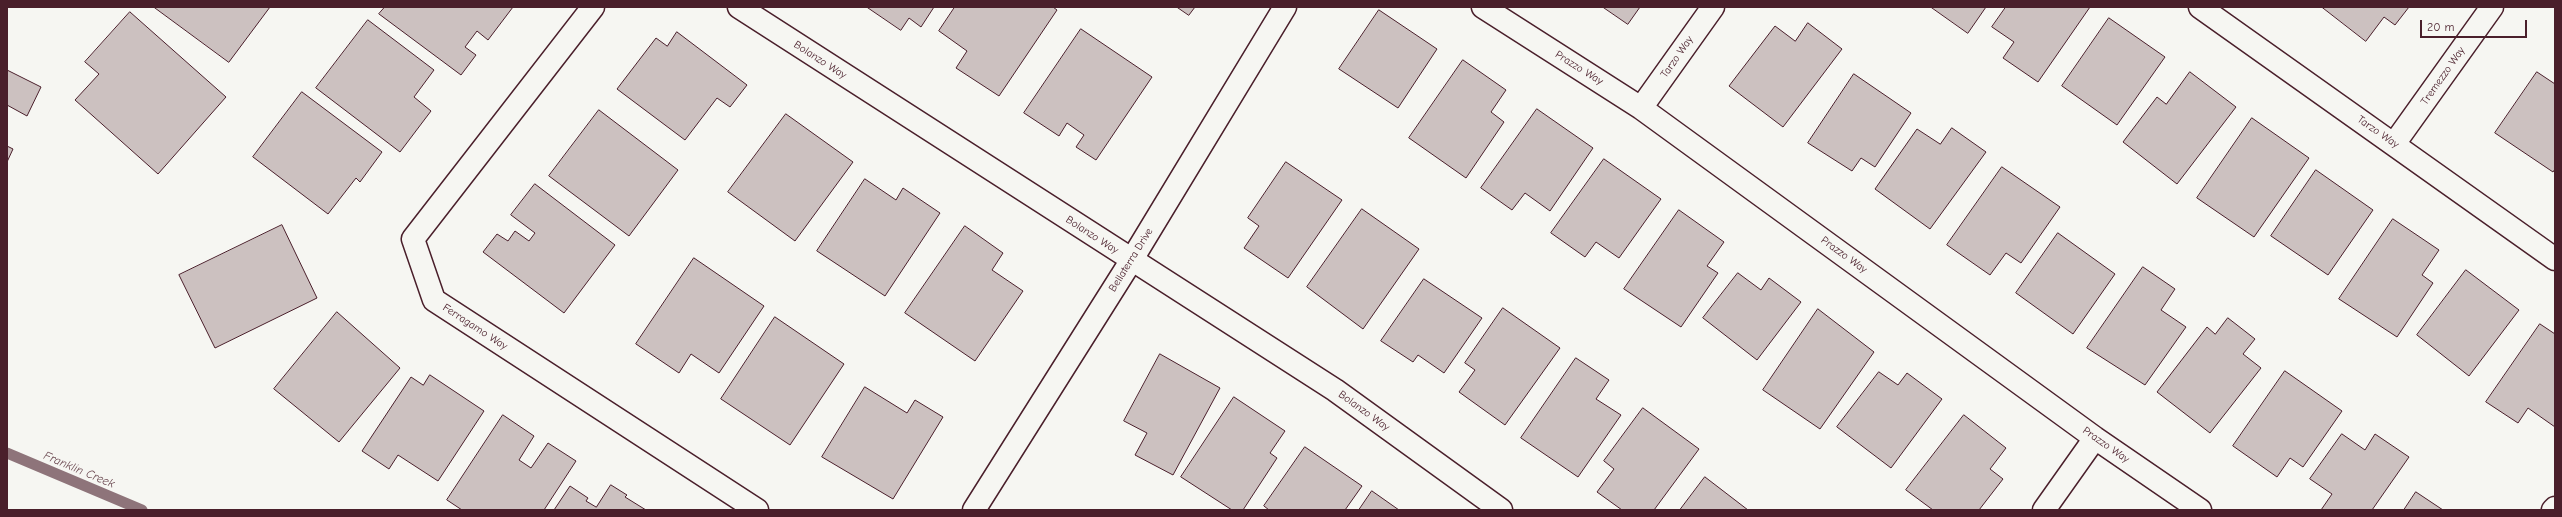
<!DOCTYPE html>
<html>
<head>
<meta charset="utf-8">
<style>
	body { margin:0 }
	#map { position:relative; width:2562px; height:517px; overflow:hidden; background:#f6f6f2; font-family:"Comic Neue",sans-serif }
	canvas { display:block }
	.frame { position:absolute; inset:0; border:8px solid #4a1f2b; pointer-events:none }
	.scale { position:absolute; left:2420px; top:20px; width:107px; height:18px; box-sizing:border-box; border:2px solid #4a1f2b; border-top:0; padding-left:5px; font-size:12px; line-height:14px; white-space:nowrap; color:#4a1f2b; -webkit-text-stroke:3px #f6f6f2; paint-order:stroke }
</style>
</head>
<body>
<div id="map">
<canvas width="2562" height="517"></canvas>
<div class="frame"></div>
<div class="scale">20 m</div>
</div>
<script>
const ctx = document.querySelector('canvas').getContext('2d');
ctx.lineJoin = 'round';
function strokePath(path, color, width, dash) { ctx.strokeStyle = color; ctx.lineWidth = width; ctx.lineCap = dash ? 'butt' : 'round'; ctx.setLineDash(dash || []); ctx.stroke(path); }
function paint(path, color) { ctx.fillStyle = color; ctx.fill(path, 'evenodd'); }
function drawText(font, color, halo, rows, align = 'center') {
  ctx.font = font + ' "Comic Neue",sans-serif'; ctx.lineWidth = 3; ctx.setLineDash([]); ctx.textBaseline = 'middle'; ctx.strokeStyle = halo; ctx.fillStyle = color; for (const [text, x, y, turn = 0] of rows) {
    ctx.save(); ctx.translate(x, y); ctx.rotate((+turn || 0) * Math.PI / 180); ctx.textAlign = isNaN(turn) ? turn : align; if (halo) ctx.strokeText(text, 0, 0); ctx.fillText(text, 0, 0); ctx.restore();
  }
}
const stream = new Path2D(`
	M7 453 142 510`);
const building = new Path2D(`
	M154 7H270L229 62Z
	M385 7H513L488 40 477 31 465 47 476 55 461 75 379 14Z
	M867 7H934L921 27 909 18 901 30Z
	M955 7H1053L1057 10 999 96 956 68 967 51 939 31Z
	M1177 7H1195L1189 15Z
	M1603 7H1640L1628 24Z
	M1931 7H1986L1968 33Z
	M2006 7H2090L2038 82 2003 58 2014 42 1992 27Z
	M2322 7H2409L2395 25 2384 17 2366 41Z
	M1379 10 1437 49 1398 108 1339 69Z
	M130 12 226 97 158 174 75 100 99 74 85 62Z
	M2109 18 2165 57 2117 125 2062 86Z
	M368 20 434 70 414 97 431 111 400 152 316 88Z
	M1808 23 1842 49 1783 127 1729 86 1775 26 1795 41Z
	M1081 29 1152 77 1096 160 1076 147 1084 135 1067 123 1059 136 1024 113Z
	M677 32 747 85 730 107 717 98 685 140 617 89 656 38 667 46Z
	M1463 60 1506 90 1491 112 1504 122 1466 178 1409 138Z
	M7 70 41 87 27 116 7 105Z
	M2190 72 2236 107 2177 184 2123 142 2157 97 2166 104Z
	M2537 72 2555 84V169L2553 172 2495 133Z
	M1854 74 1911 113 1875 167 1861 158 1852 171 1808 143Z
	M302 92 382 152 360 182 356 178 328 214 253 157Z
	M1537 109 1593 148 1550 211 1525 193 1512 210 1481 188Z
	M599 110 678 170 629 236 549 176Z
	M786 114 853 162 795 241 728 192Z
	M2252 118 2309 158 2254 237 2197 198Z
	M1952 128 1986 152 1930 229 1875 189 1917 129 1940 144Z
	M7 146 13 149 7 162Z
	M1604 159 1661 199 1619 258 1596 242 1585 257 1551 233Z
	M1286 162 1342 200 1288 278 1244 248 1259 226 1248 218Z
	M2002 167 2060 207 2021 263 2006 253 1990 275 1947 245Z
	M2316 170 2373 210 2328 275 2271 236Z
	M865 179 896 200 903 188 940 213 885 296 817 251Z
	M535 184 615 245 564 313 483 252 497 234 508 241 515 231 529 241 535 233 511 215Z
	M1362 209 1419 249 1363 329 1307 287Z
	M1679 210 1724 242 1707 266 1718 273 1681 327 1624 289Z
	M2393 219 2439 250 2422 275 2433 283 2397 337 2339 299Z
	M282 225 317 298 215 348 179 275Z
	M965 226 1003 253 992 270 1023 291 975 361 905 313Z
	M2058 233 2115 274 2073 334 2016 293Z
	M694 258 764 306 719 373 691 354 679 373 636 344Z
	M2143 267 2175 289 2161 310 2186 327 2145 385 2087 348Z
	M2466 270 2519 310 2469 376 2417 335Z
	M1738 273 1761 290 1769 278 1801 302 1757 360 1703 318Z
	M1424 279 1482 318 1444 373 1418 355 1413 362 1381 341Z
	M1503 308 1560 348 1505 425 1459 392 1475 370 1465 363Z
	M1818 309 1874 352 1820 429 1763 390Z
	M337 312 400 368 339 442 274 389Z
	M775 317 844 364 790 445 721 399Z
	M2228 318 2255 339 2243 354 2261 368 2210 433 2157 392 2207 327 2215 334Z
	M2540 324 2555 334V427L2528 408 2518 423 2486 402Z
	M1160 354 1220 388 1173 475 1135 455 1147 433 1124 421Z
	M1576 358 1609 380 1596 399 1621 415 1578 477 1521 438Z
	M2285 371 2342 411 2303 467 2290 458 2277 477 2233 446Z
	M1879 372 1898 385 1907 373 1942 399 1891 468 1837 427Z
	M430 375 484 411 438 481 398 455 389 469 362 451 411 377 423 385Z
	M865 387 907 413 915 400 943 417 893 499 822 457Z
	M1234 397 1285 431 1270 453 1277 458 1243 510H1232L1181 477Z
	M1643 408 1699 449 1654 510H1622L1597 492 1614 469 1604 461Z
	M503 415 534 436 519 460 531 468 548 443 576 461 544 510H462L447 500Z
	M1964 415 2006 448 1990 469 2003 479 1979 510H1933L1906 490Z
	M2342 434 2365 450 2375 434 2409 457 2372 510H2321L2332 494 2310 479Z
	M1305 447 1362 486 1345 510H1269L1264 506Z
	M1705 477 1748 510H1680Z
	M611 485 627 495 625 497 646 510H554L570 486 588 498 586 501 596 507Z
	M1372 491 1399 510H1359Z
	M2416 492 2443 510H2404Z`);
const minor = new Path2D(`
	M593 7 413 239 434 300 757 510
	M739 7 1335 390 1501 510
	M1483 7 1641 108 2095 438 2200 510
	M2200 7 2555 259
	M1641 108 1713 7
	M2394 144 2492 7
	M2044 510 2095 438
	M2553 510 2555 508`);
const tertiary = new Path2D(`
	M974 510 1131 261 1285 7`);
const streetNames = [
	["Tarzo Way",1677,57,-55],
	["Bolanzo Way",820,60,33],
	["Prazzo Way",1579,68,32],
	["Tremezzo Way",2443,76,-55],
	["Tarzo Way",2378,132,35],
	["Bolanzo Way",1092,235,33],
	["Prazzo Way",1844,255,36],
	["Bellaterra Drive",1131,260,-58],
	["Ferragamo Way",475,327,33],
	["Bolanzo Way",1364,411,36],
	["Prazzo Way",2106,445,35]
];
const waterNames = [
	["Franklin Creek",79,470,23]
];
strokePath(stream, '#8e747a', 11);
paint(building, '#ccc1c0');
strokePath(building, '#4a1f2b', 1);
strokePath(minor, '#4a1f2b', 25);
strokePath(tertiary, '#4a1f2b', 25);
strokePath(minor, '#f6f6f2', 22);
strokePath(tertiary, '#f6f6f2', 22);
drawText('11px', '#4a1f2b', '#f6f6f2', streetNames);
drawText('italic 12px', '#6c4a52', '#f6f6f2', waterNames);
</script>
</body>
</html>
